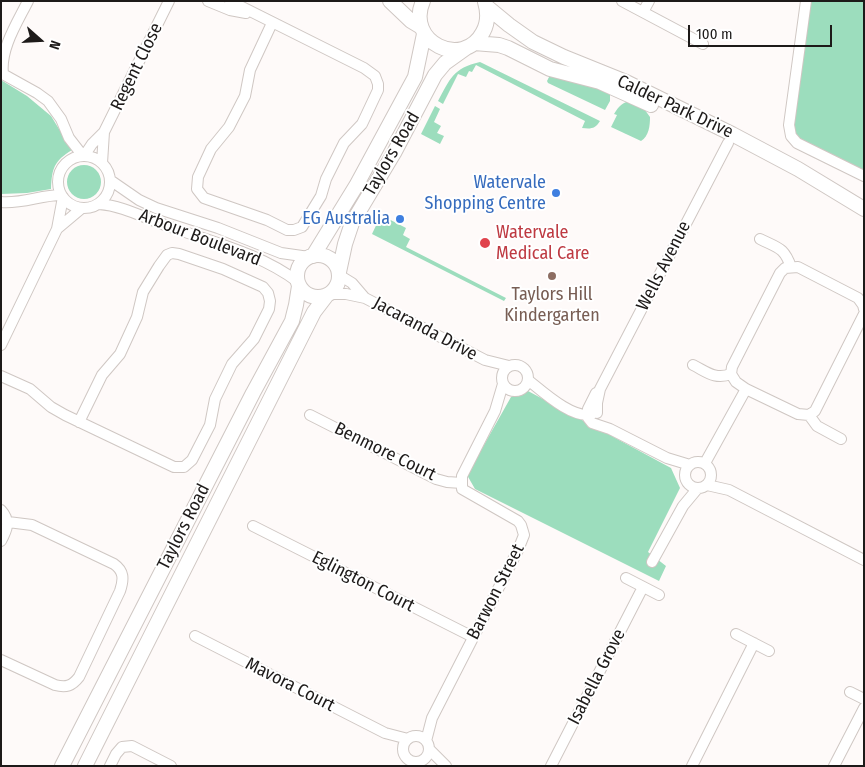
<!DOCTYPE html>
<html>
<head>
<meta charset="utf-8">
<style>
	body { margin:0 }
	#map { position:relative; width:865px; height:767px; overflow:hidden; background:#fefaf9; font-family:"Fira Sans Condensed",sans-serif }
	canvas { display:block }
	.frame { position:absolute; inset:0; border:2px solid #1d1a19; pointer-events:none }
	.north { position:absolute; left:15px; top:15px; width:50px; height:50px; -webkit-text-stroke:4px #fff; paint-order:stroke; rotate:109deg; font-size:14px; font-weight:700; line-height:20px; text-align:center; color:#1d1a19 }
	.north::after { content:''; display:block; margin:auto; width:18px; height:22px; background:#1d1a19; clip-path:polygon(50% 0,100% 100%,50% 72%,0 100%) }
	.scale { position:absolute; left:688px; top:25px; width:144px; height:22px; box-sizing:border-box; border:2px solid #1d1a19; border-top:0; padding-left:6px; font-size:15px; line-height:18px; white-space:nowrap; color:#1d1a19; -webkit-text-stroke:4px #fff; paint-order:stroke }
</style>
</head>
<body>
<div id="map">
<canvas width="865" height="767"></canvas>
<div class="frame"></div>
<div class="north">N</div>
<div class="scale">100 m</div>
</div>
<script>
const ctx = document.querySelector('canvas').getContext('2d');
ctx.lineJoin = 'round';
function paint(path, color) { ctx.fillStyle = color; ctx.fill(path, 'evenodd'); }
function strokePath(path, color, width, dash) { ctx.strokeStyle = color; ctx.lineWidth = width; ctx.lineCap = dash ? 'butt' : 'round'; ctx.setLineDash(dash || []); ctx.stroke(path); }
function drawText(font, color, halo, rows, align = 'center') {
  ctx.font = font + ' "Fira Sans Condensed",sans-serif'; ctx.lineWidth = 4; ctx.setLineDash([]); ctx.textBaseline = 'middle'; ctx.strokeStyle = halo; ctx.fillStyle = color; for (const [text, x, y, turn = 0] of rows) {
    ctx.save(); ctx.translate(x, y); ctx.rotate((+turn || 0) * Math.PI / 180); ctx.textAlign = isNaN(turn) ? turn : align; if (halo) ctx.strokeText(text, 0, 0); ctx.fillText(text, 0, 0); ctx.restore();
  }
}
const green = new Path2D(`
	M807 1H864V171L799 138 793 130Z
	M480 62 600 121C595 129 591 129 582 128L585 121 476 65 472 72 469 71 466 77 458 74 443 104 438 101C450 79 453 68 480 62Z
	M550 75 570 77 610 93V101L605 110 548 83 547 81Z
	M1 80 27 96 51 116 72 150C54 161 52 168 51 189L27 193 1 194Z
	M632 101 642 106 650 117C650 126 649 136 641 141L611 127 617 115 614 114C619 106 622 102 632 101Z
	M435 106 440 109 434 122 441 126 437 133 444 136 440 144 421 134Z
	M67 182a17 17 0 1 1 34 0a17 17 0 1 1-34 0Z
	M381 215 406 228 403 235 410 239 406 247 506 298 504 301 372 234Z
	M528 391 671 468 680 488 648 552 666 566 659 581 475 489 467 475 511 397Z`);
const street = new Path2D(`
	M208 1 230 10 246 13
	M230 1 364 68 375 76 378 84V90L362 124 344 143 326 179 321 196 302 227 294 230H287L267 220 204 198 197 189 198 177 211 149 229 127 245 96 250 70 272 23
	M622 1 703 44
	M806 1 789 125 791 136 797 143 864 176
	M643 12 649 1
	M1 73 37 93 48 101 61 119 69 138 83 156
	M3 74C0 49 17 23 28 1
	M84 156 92 144 104 132 169 1
	M58 182a26 26 0 1 1 52 0a26 26 0 1 1-52 0Z
	M102 163 104 132
	M110 180 139 200 156 208 218 228 281 253 309 257
	M1 202C22 204 41 195 61 195
	M99 204C124 206 144 218 168 226 211 242 260 253 298 282
	M57 229 82 208
	M760 239C778 248 784 247 791 267
	M339 275 352 283 364 297
	M330 294H346L365 298 485 360 509 366
	M864 309 863 305 858 298 798 267 785 268 780 273 732 367 731 374 736 382 746 389 798 414 809 415 815 411 864 314
	M1 345 57 229 63 197
	M502 378a13 13 0 1 1 26 0a13 13 0 1 1-26 0Z
	M693 365C707 372 715 380 731 374
	M1 376 30 389 51 407 65 415 174 467H184L192 460 210 425 215 399 232 364 254 339 269 309 270 301 268 293 263 287 223 269 179 254 172 253 167 255 159 266 143 292 137 317 120 354 102 375 79 422
	M528 380C542 391 573 420 592 414
	M596 393 588 409V418L592 423 610 429 667 458 690 465
	M597 413V403L600 389 728 143
	M310 415 436 479 447 482 462 483
	M809 415 817 426 841 439
	M685 475a13 13 0 1 1 26 0a13 13 0 1 1-26 0Z
	M705 463 746 389
	M707 485 729 490 864 560
	M1 510C11 521 7 530 1 541
	M253 526 473 637
	M652 562 683 506 698 488
	M626 578 659 595
	M736 634 769 651
	M195 636 385 733 408 739
	M1 660 55 685C66 688 72 686 79 677L120 591C124 579 124 571 114 564L32 525 8 522
	M850 692 864 699
	M403 749a13 13 0 1 1 26 0a13 13 0 1 1-26 0Z
	M426 741 432 718 518 550 524 535 521 525 518 521 462 489V476L495 411 503 384
	M429 749 446 766
	M110 766 116 754 122 747 132 746 171 766
	M551 766 643 587
	M692 766 754 643
	M834 766 864 708`);
const secondary = new Path2D(`
	M390 1 411 21 421 27
	M423 1C405 42 463 70 483 32 488 23 488 12 485 2
	M486 6 509 25 533 42 564 57 626 82 732 134 798 169 864 209
	M474 43 499 45 508 48 550 69 600 82 651 105
	M297 276a21 21 0 1 1 42 0a21 21 0 1 1-42 0Z
	M313 256 356 186 415 77 424 34
	M339 272 345 244 352 223 394 153 435 75 445 63 466 48
	M62 766 253 393 292 321 296 305 299 286
	M85 766 314 312 327 295`);
const markers = [
	[556,193,5,"#3f7fe0"],
	[400,219,5,"#3f7fe0"],
	[485,243,6,"#e0444e"],
	[552,276,5,"#8d6e63"]
];
const streetNames = [
	["Regent Close",137,67,-64],
	["Calder Park Drive",675,107,25],
	["Taylors Road",392,154,-60],
	["Arbour Boulevard",200,238,21],
	["Wells Avenue",664,266,-63],
	["Jacaranda Drive",425,329,28],
	["Benmore Court",385,452,26],
	["Taylors Road",184,527,-63],
	["Eglington Court",363,582,27],
	["Barwon Street",496,592,-63],
	["Isabella Grove",597,677,-63],
	["Mavora Court",290,685,27]
];
const shopNames = [
	["Watervale",546,183],
	["Shopping Centre",546,204],
	["EG Australia",390,219]
];
const healthNames = [
	["Watervale",496,233],
	["Medical Care",496,254]
];
const educationNames = [
	["Taylors Hill",552,295],
	["Kindergarten",552,316]
];
paint(green, '#9cddbd');
strokePath(street, '#cfc7c3', 12);
strokePath(secondary, '#cfc7c3', 16);
strokePath(street, '#fff', 10);
strokePath(secondary, '#fff', 14);
for (const [x, y, r, color] of markers) { const dot = new Path2D(); dot.arc(x, y, r, 0, 2 * Math.PI); ctx.fillStyle = color; ctx.fill(dot); strokePath(dot, '#fff', 2); }
drawText('18px', '#1d1a19', '#fff', streetNames);
drawText('18px', '#366cbe', '#fff', shopNames, 'right');
drawText('18px', '#be3a42', '#fff', healthNames, 'left');
drawText('18px', '#785e54', '#fff', educationNames);
</script>
</body>
</html>
